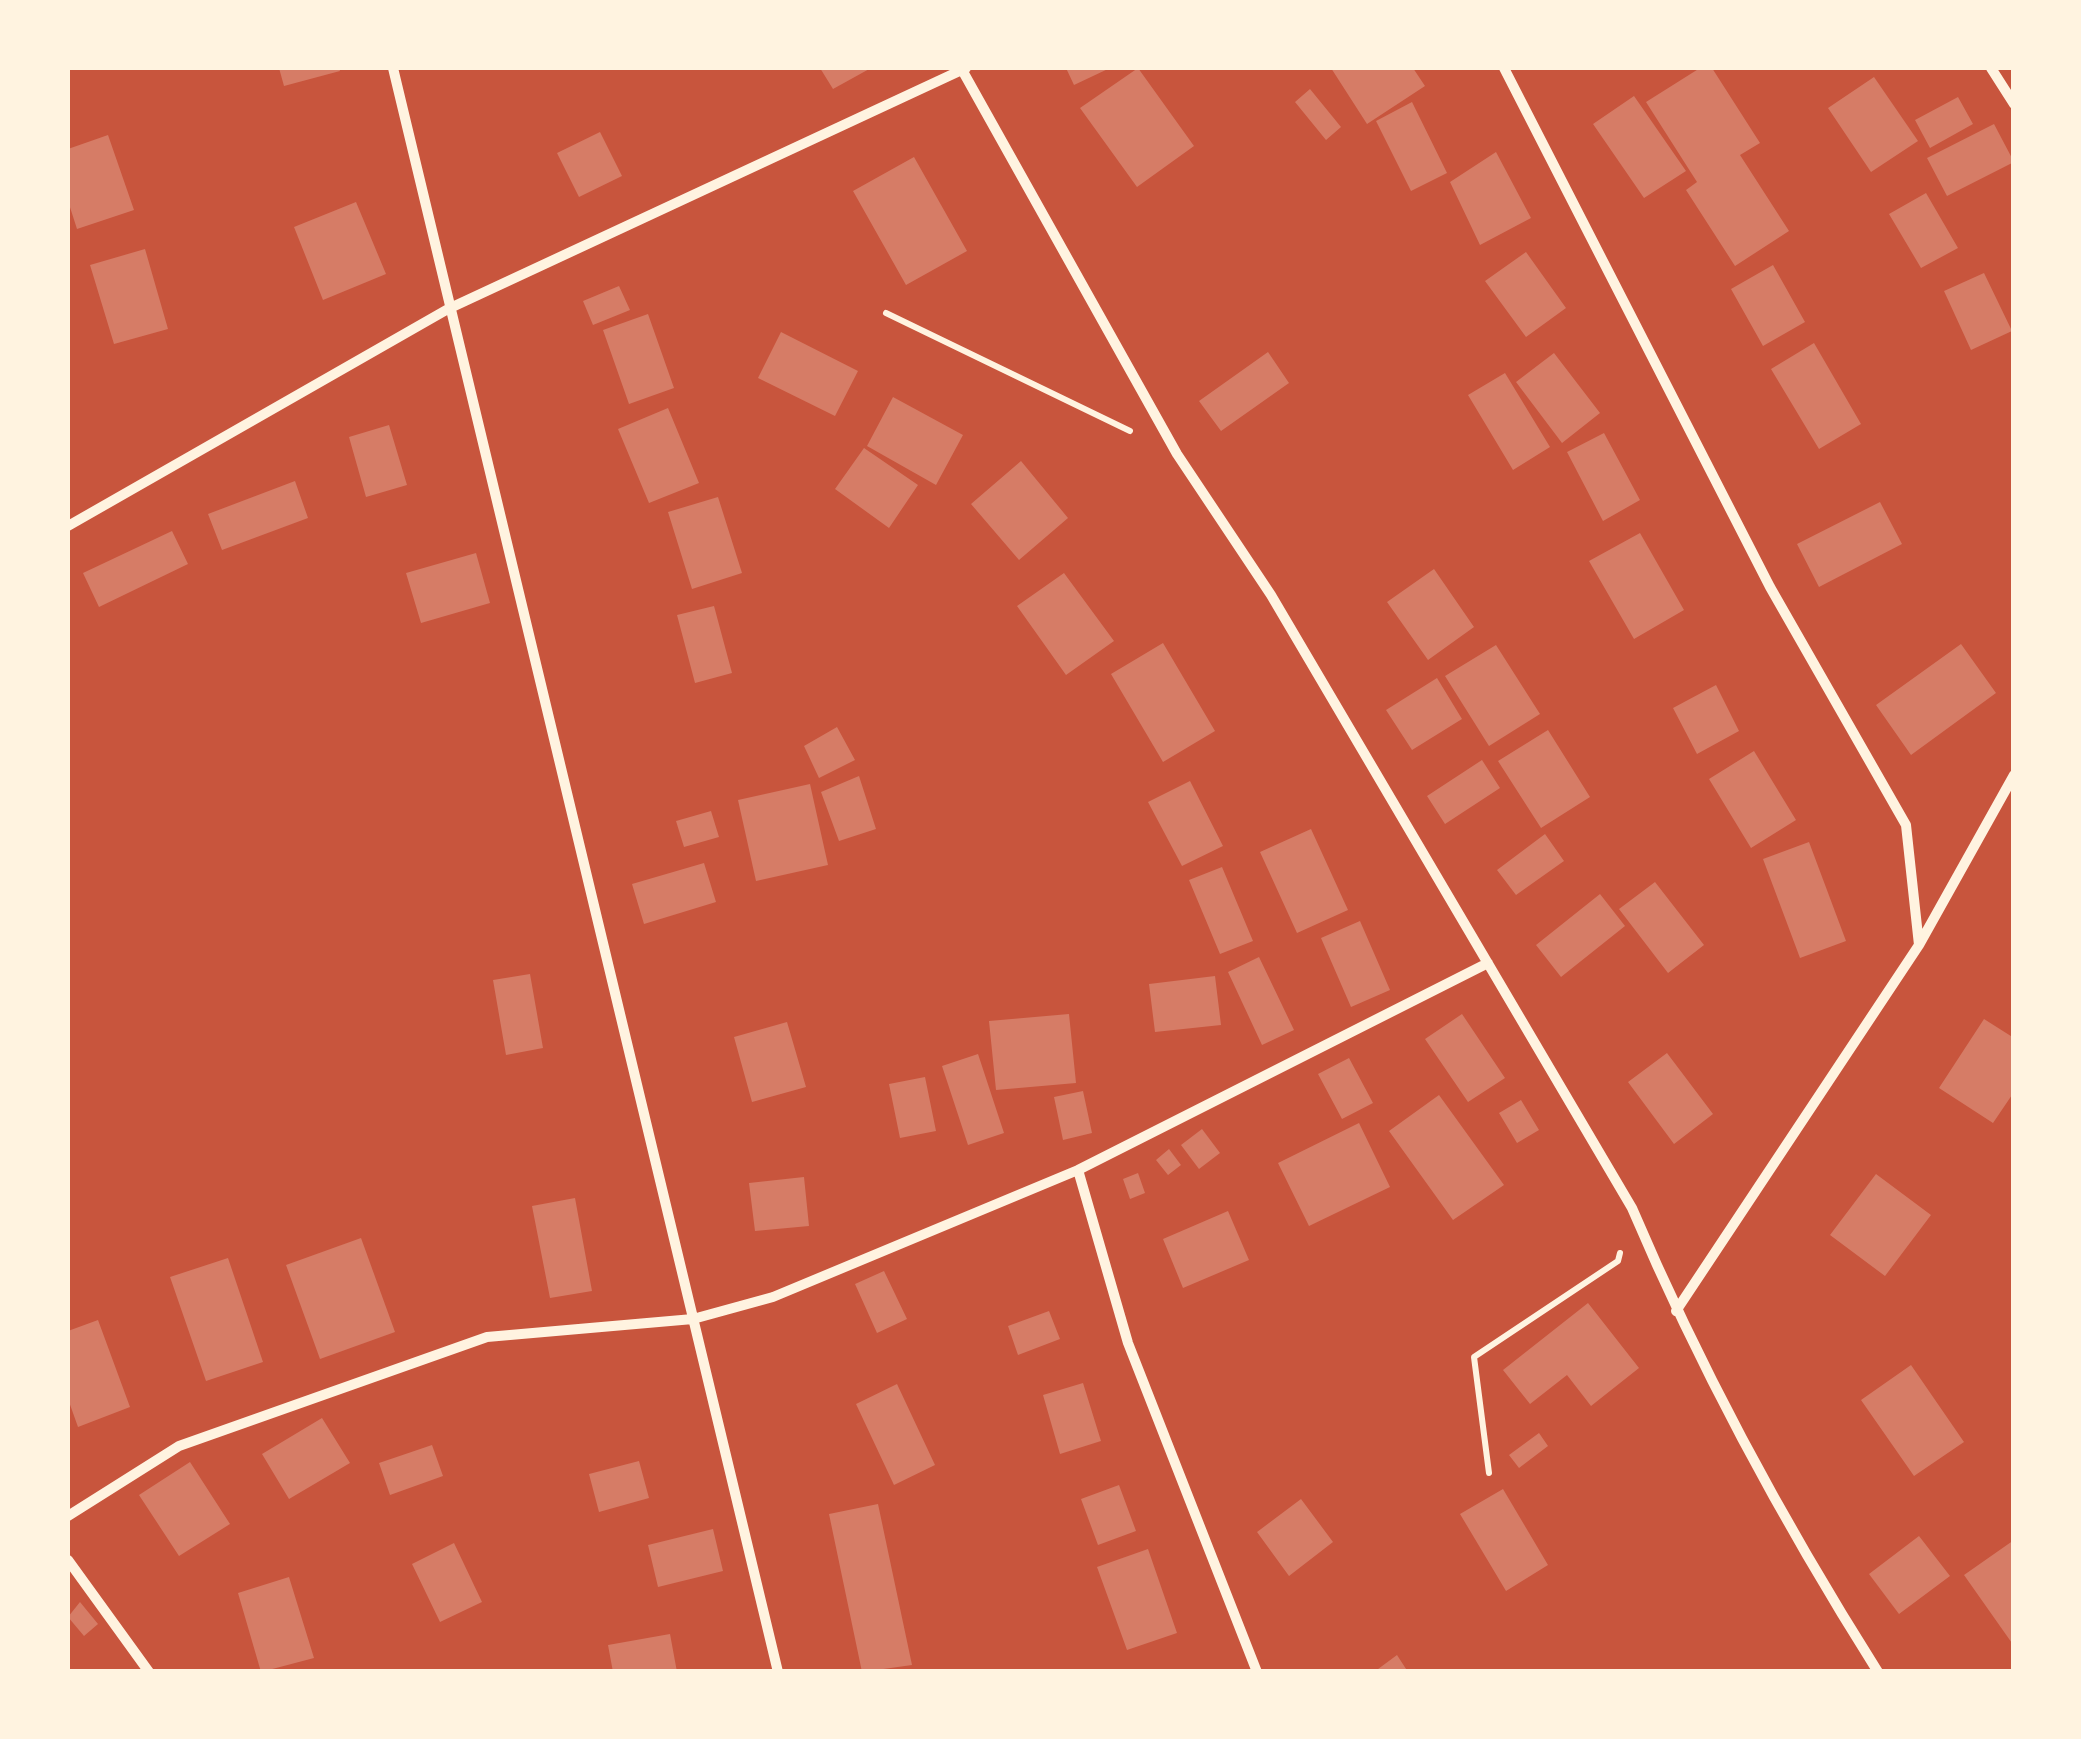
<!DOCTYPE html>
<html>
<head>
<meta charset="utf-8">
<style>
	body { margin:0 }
	#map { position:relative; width:2081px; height:1739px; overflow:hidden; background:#c8553d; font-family:Karla,sans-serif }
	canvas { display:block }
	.frame { position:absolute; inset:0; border:70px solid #fff3e0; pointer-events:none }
</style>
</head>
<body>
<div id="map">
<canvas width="2081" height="1739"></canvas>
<div class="frame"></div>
</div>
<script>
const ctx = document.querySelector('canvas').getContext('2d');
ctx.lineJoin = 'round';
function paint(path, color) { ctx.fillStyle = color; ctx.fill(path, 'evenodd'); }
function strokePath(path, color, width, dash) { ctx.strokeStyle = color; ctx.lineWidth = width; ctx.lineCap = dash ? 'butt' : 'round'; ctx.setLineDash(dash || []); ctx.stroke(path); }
const building = new Path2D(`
	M279 68H339L340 71 284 86Z
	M820 68H871L833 89Z
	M1066 68H1110L1074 85Z
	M1138 68 1194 146 1137 187 1080 108Z
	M1331 68H1413L1425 86 1367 124Z
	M1700 68H1712L1760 143 1740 155 1789 231 1735 266 1686 190 1697 182 1646 102Z
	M1874 77 1918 141 1871 172 1828 108Z
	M1310 89 1341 127 1326 140 1295 102Z
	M1634 96 1686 171 1644 198 1593 124Z
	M1958 97 1973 124 1930 148 1915 120Z
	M1412 102 1447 173 1411 191 1376 121Z
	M1994 124 2014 162 1947 196 1927 158Z
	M600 132 622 176 579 197 557 153Z
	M108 135 134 210 77 229 68 201V149Z
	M1496 152 1531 218 1480 245 1450 182Z
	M914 157 967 251 906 285 853 191Z
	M1926 193 1958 248 1921 268 1889 214Z
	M356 202 386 274 323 300 294 227Z
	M145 249 168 329 114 344 90 265Z
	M1526 252 1566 308 1526 337 1485 281Z
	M1773 265 1805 322 1763 346 1731 289Z
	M1984 273 2012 331 1971 350 1944 291Z
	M619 286 630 310 593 325 583 301Z
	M648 314 674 388 629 404 603 330Z
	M781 332 858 371 835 416 758 378Z
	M1814 343 1861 424 1819 449 1771 369Z
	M1268 352 1289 383 1221 431 1199 401Z
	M1554 353 1600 413 1562 443 1516 382Z
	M1505 373 1550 447 1513 470 1468 395Z
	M893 397 963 435 936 485 867 446Z
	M668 408 699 483 649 503 618 429Z
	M389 425 407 485 366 497 349 437Z
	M1604 433 1640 500 1603 521 1567 452Z
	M864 448 918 485 889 528 835 489Z
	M1021 461 1068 518 1019 560 971 504Z
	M295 481 308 518 222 550 208 514Z
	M718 497 742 573 692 589 668 512Z
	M1880 502 1902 544 1819 587 1797 544Z
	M172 531 188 564 99 607 83 573Z
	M1640 533 1684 610 1634 639 1589 561Z
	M476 553 490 603 421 623 406 573Z
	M1434 569 1474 627 1428 660 1387 602Z
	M1064 573 1114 641 1066 675 1017 606Z
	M714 606 732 673 695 683 677 615Z
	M1163 643 1215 731 1163 762 1111 674Z
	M1961 644 1996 693 1911 755 1876 705Z
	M1496 645 1540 714 1489 746 1445 676Z
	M1437 678 1462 719 1412 750 1386 710Z
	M1716 685 1739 731 1697 754 1673 708Z
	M837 727 855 760 819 778 804 746Z
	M1548 730 1590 797 1541 828 1498 761Z
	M1754 751 1796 820 1751 848 1709 779Z
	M1482 760 1500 788 1445 824 1427 796Z
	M859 776 876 829 839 841 821 792Z
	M1190 781 1223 846 1182 866 1148 802Z
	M810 784 828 865 756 881 738 800Z
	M711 811 719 837 684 847 676 821Z
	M1311 829 1348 910 1297 933 1260 852Z
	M1545 834 1564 861 1516 895 1497 870Z
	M1809 842 1846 941 1800 958 1763 859Z
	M704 863 716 902 644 924 632 884Z
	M1222 867 1253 941 1220 954 1189 880Z
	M1655 882 1704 945 1668 973 1619 909Z
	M1600 894 1625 926 1561 977 1536 945Z
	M1360 921 1390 990 1351 1007 1321 938Z
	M1259 957 1294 1030 1262 1045 1228 972Z
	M530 974 543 1048 506 1055 493 980Z
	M1215 976 1221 1025 1155 1032 1149 984Z
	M1069 1014 1076 1083 996 1090 989 1021Z
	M1462 1014 1505 1078 1468 1102 1425 1039Z
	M1984 1019 2014 1038V1092L1993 1123 1939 1088Z
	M787 1022 806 1087 752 1102 734 1037Z
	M1667 1053 1713 1114 1674 1144 1628 1082Z
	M978 1054 1004 1133 968 1145 942 1066Z
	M1349 1058 1373 1103 1342 1119 1318 1074Z
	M925 1077 936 1131 900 1138 889 1084Z
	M1083 1091 1092 1133 1063 1140 1054 1097Z
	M1439 1095 1504 1185 1453 1220 1389 1131Z
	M1521 1100 1539 1130 1517 1143 1499 1113Z
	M1359 1123 1390 1187 1309 1226 1278 1163Z
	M1202 1129 1220 1153 1199 1169 1181 1145Z
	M1169 1149 1181 1165 1168 1175 1156 1160Z
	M1138 1173 1145 1193 1130 1199 1123 1179Z
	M1876 1174 1931 1215 1885 1276 1830 1235Z
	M804 1177 809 1226 755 1231 749 1183Z
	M575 1198 592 1291 550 1298 532 1206Z
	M1228 1211 1249 1260 1183 1288 1163 1239Z
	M361 1238 395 1332 320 1359 286 1265Z
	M228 1258 263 1362 206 1381 170 1277Z
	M884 1271 907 1319 877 1333 855 1284Z
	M1588 1303 1639 1368 1591 1406 1567 1375 1530 1404 1503 1370Z
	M1049 1311 1060 1339 1018 1355 1008 1326Z
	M98 1320 130 1407 78 1427 68 1399V1331Z
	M1911 1365 1964 1442 1914 1476 1861 1400Z
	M1083 1383 1101 1441 1060 1454 1043 1395Z
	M897 1384 935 1465 894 1485 856 1404Z
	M322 1418 350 1463 289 1499 262 1454Z
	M1539 1433 1548 1446 1519 1468 1509 1455Z
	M432 1445 443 1476 390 1495 379 1463Z
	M639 1461 649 1498 599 1512 589 1474Z
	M190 1462 230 1524 179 1556 139 1495Z
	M1119 1485 1136 1531 1098 1545 1081 1499Z
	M1503 1489 1548 1565 1506 1591 1460 1514Z
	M1301 1499 1333 1542 1289 1576 1257 1532Z
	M878 1504 912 1665 862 1672 829 1514Z
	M713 1529 723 1571 658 1587 648 1545Z
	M1919 1536 1950 1576 1899 1614 1869 1574Z
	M2014 1540V1646L1964 1575Z
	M454 1543 482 1602 440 1622 412 1564Z
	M1148 1549 1177 1633 1127 1650 1097 1567Z
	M289 1577 314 1658 261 1672 238 1593Z
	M80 1602 98 1624 84 1636 68 1617Z
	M670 1634 677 1672H613L608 1645Z
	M1397 1655 1408 1672H1374Z`);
const path = new Path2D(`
	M886 313 1130 431
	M1489 1473 1474 1357 1618 1261 1620 1253`);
const minor = new Path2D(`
	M393 68 778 1672
	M961 68 1177 454 1271 595 1632 1208C1700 1368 1785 1525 1878 1672
	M1504 68 1770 587 1906 825 1919 945
	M1991 68 2014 104
	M68 526 448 309 966 68
	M1078 1170 1128 1343 1257 1672
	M1676 1311 1919 945 2014 775
	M68 1516 179 1446 487 1337 693 1319 773 1297 1078 1170 1488 963
	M68 1560 149 1672`);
paint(building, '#d67c66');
strokePath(path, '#fff3e0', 6);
strokePath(minor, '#fff3e0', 10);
</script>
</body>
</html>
